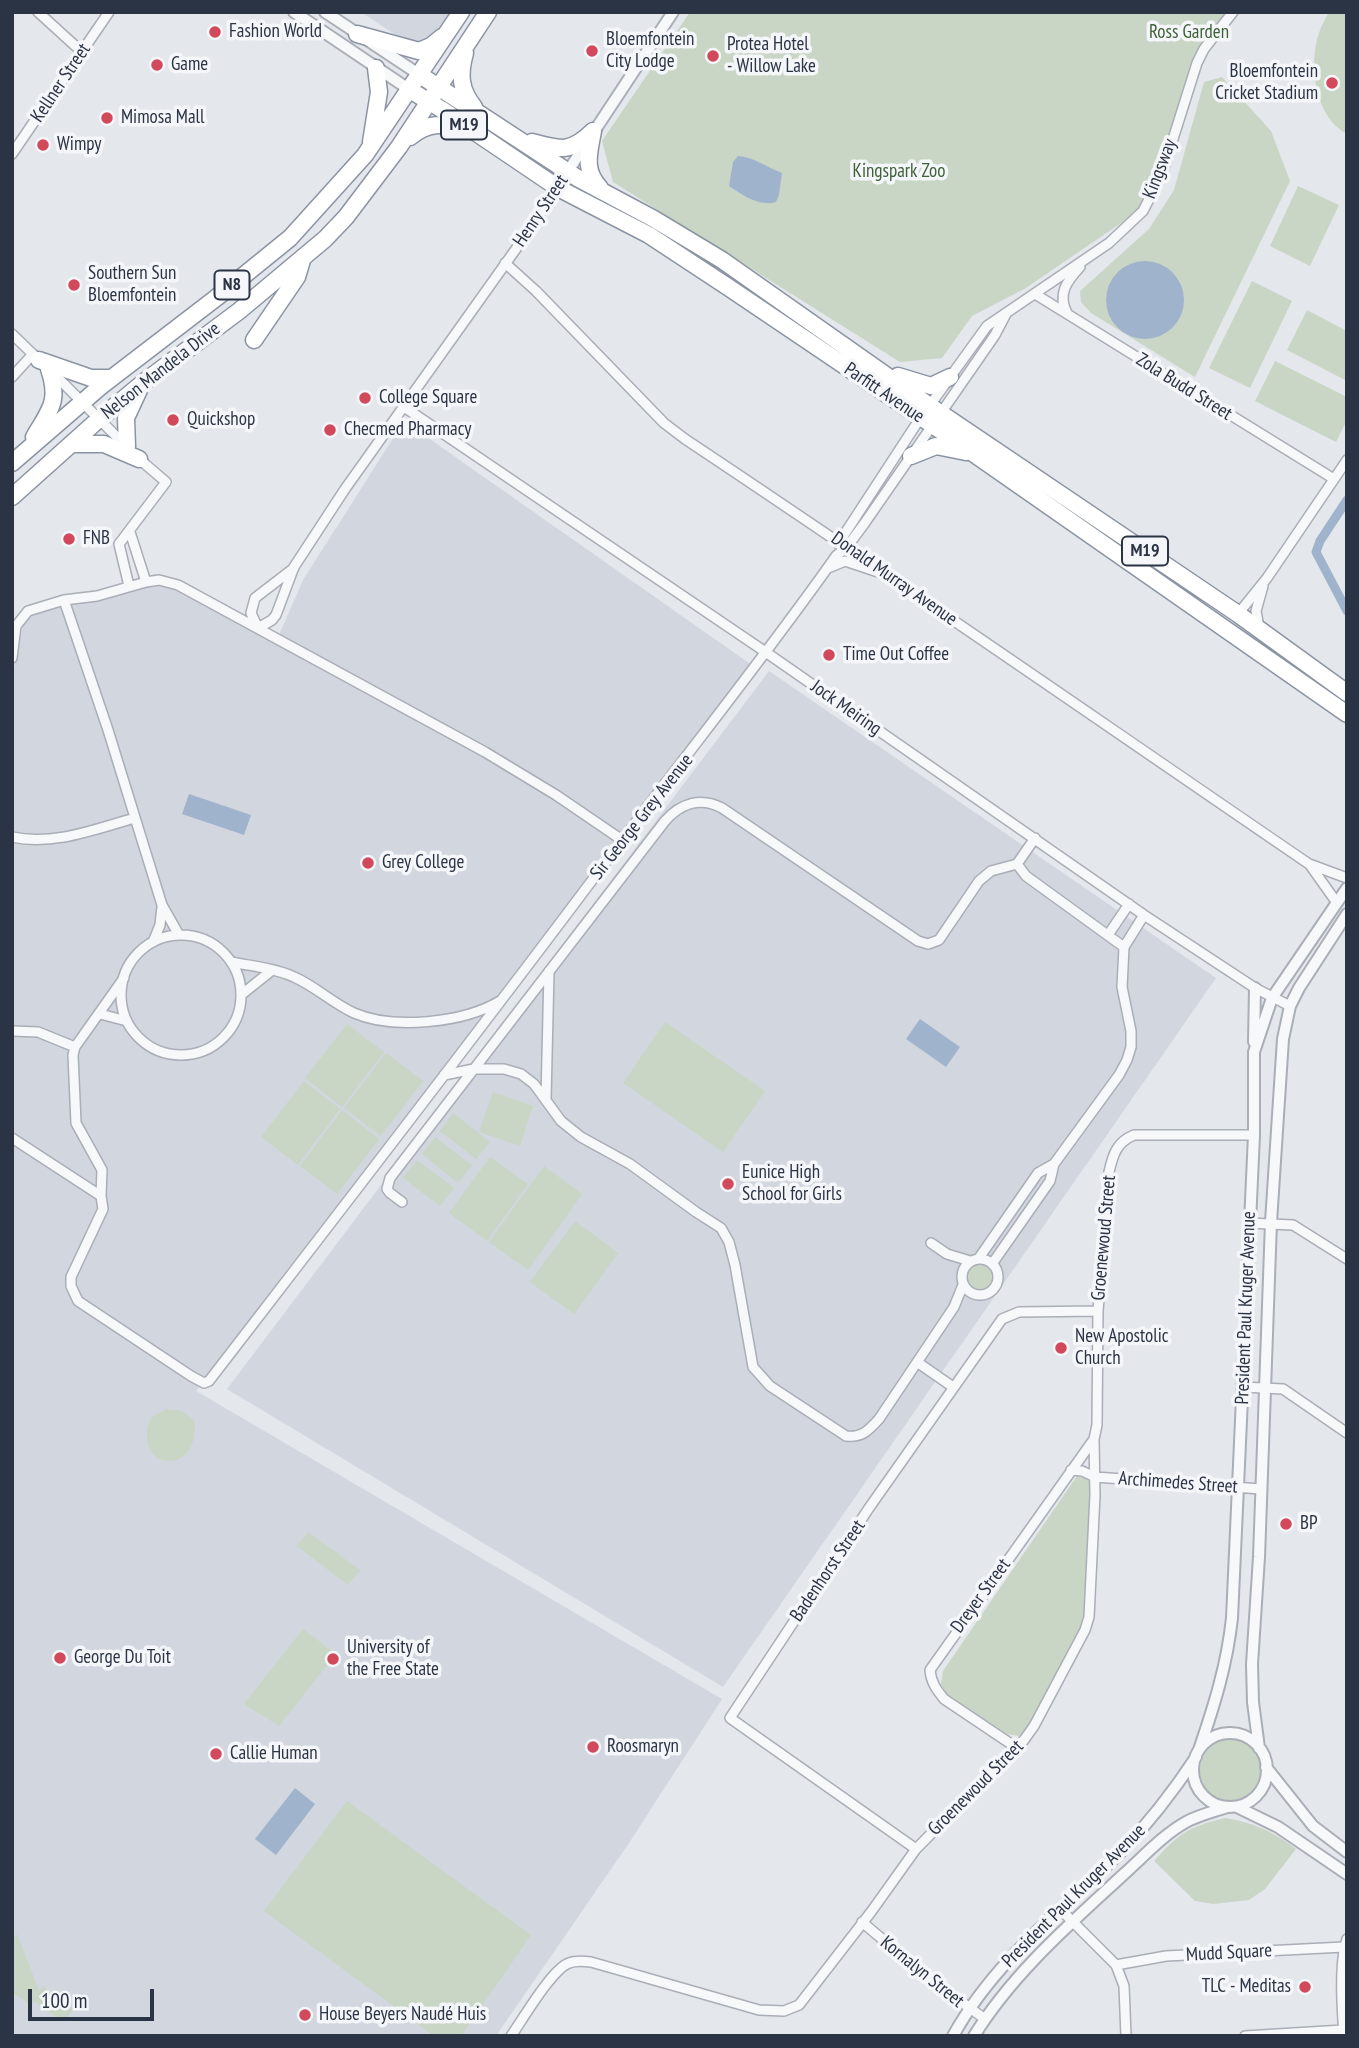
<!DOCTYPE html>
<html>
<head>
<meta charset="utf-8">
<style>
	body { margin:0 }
	#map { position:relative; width:1359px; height:2048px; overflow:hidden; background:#e4e7ec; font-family:"PT Sans Narrow",sans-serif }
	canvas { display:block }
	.frame { position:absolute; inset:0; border:14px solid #2b3445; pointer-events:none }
	.scale { position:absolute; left:28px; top:1989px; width:126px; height:32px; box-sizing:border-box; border:4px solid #2b3445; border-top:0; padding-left:9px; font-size:21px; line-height:24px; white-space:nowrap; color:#2b3445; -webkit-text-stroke:5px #f4f6f9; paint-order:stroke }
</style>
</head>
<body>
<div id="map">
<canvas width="1359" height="2048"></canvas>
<div class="frame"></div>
<div class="scale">100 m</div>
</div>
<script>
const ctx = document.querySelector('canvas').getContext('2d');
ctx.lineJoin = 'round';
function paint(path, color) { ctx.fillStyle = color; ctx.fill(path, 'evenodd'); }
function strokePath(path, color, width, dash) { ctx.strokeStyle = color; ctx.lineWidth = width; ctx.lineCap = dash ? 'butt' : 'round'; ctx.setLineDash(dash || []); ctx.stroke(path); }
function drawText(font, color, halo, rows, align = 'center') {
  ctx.font = font + ' "PT Sans Narrow",sans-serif'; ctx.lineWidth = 7; ctx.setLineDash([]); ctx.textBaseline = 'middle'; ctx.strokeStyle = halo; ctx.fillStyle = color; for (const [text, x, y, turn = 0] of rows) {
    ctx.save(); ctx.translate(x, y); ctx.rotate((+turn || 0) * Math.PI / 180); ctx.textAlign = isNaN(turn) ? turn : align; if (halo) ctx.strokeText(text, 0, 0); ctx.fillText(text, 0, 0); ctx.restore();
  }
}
const built = new Path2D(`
	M361 12H453L432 40 418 44 405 41Z
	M404 421 756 668 510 997 196 1391 722 1699 629 1843 496 2036H12V676L25 617 67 604 166 582 275 644 303 580Z
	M769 671 1216 978 723 1687 227 1389Z`);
const green = new Path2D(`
	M690 12H1232L1194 62 1143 208 1026 288 972 316 942 358 900 362 613 182 602 141Z
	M1329 12H1347V134C1315 118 1308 64 1319 33 1321 26 1325 19 1329 12Z
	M1222 77 1271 131 1290 181 1195 377 1091 313 1081 302 1080 291 1149 229 1174 190 1204 82Z
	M1298 186 1339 205 1310 266 1270 246Z
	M1252 281 1292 301 1250 388 1209 368Z
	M1307 310 1347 331V381L1287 350Z
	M1275 361 1347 397V420L1336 442 1255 401Z
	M665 1022 765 1091 723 1152 623 1083Z
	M347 1024 384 1052 342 1107 305 1078Z
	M386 1053 423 1081 381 1136 344 1108Z
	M304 1081 340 1109 298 1165 261 1137Z
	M493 1092 533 1106 520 1146 479 1132Z
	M342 1110 379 1139 337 1194 300 1166Z
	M453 1113 490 1142 476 1159 440 1131Z
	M435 1137 472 1165 458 1183 422 1154Z
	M490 1157 528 1184 487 1241 449 1213Z
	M417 1160 454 1188 440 1206 403 1178Z
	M544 1166 582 1194 528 1270 489 1242Z
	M575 1221 618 1253 574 1314 530 1282Z
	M966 1276a14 14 0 1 1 28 0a14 14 0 1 1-28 0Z
	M167 1409 182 1411 194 1420C198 1439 188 1466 163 1460 146 1456 143 1430 152 1417 155 1414 163 1412 167 1409Z
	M1077 1476 1092 1482 1085 1623 1029 1727 1019 1736 1007 1734 947 1694 941 1684 943 1671Z
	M308 1532 360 1570 348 1585 297 1546Z
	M303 1629 336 1654 279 1726 244 1704Z
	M1200 1771a32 32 0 1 1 64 0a32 32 0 1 1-64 0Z
	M347 1801 531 1935 461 2036H434L264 1911Z
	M1226 1818C1254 1823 1274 1832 1296 1849L1265 1889 1249 1900 1213 1904 1195 1901 1154 1861C1179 1833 1190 1826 1226 1818Z
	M17 1934 39 1991 43 1986 73 2010 63 2022 34 2001 31 2005 12 1992V1940Z`);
const water = new Path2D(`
	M738 156C754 157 766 167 782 173L779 195 776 202C760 207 742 195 729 186L733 162Z
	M1106 300a39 39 0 1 1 78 0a39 39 0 1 1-78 0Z
	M189 794 251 815 244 835 182 814Z
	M920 1019 960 1047 946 1067 906 1039Z
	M295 1788 315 1804 276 1855 255 1839Z`);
const canal = new Path2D(`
	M1347 500 1320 541 1316 552 1347 611`);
const minor = new Path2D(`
	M38 12 82 52
	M12 154 109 12
	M505 263 536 291 664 423 685 439C894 578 1101 722 1309 864L1347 878
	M1035 294 1334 479
	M1067 313C1057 294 1067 281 1080 267
	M12 334 41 362
	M54 374 126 446
	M12 377 33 354
	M404 407 767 653 1144 915 1255 988 1290 1006
	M130 532 146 582
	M838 544 917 423 987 326 1109 243 1143 211 1162 174 1197 63 1204 49 1233 12
	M828 568 845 561 878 572
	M129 586 119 544 166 482 138 458
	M64 600 108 730 162 905 179 935
	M1238 614 1267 578 1347 460
	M257 626 251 613 255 598 294 568
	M1259 627 1256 611 1263 586
	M258 628 272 620 276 615 294 567 345 489 528 232 568 171
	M12 658 16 626 28 611 64 600 97 596 146 582 159 580 178 585 485 752 556 795 622 840
	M12 837C54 846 95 829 135 818
	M1017 864 1026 876 1124 947
	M1310 865 1337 903
	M1108 935 1129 904
	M121 995a60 60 0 1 1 120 0a60 60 0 1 1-120 0Z
	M153 942 160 925 162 907
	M231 962C251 966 275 968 294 977 315 986 332 1003 354 1013 393 1030 463 1023 500 1001
	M124 978 75 1047 73 1055 76 1123 102 1170 101 1196 103 1209 71 1277V1286L78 1301 191 1376 204 1383 209 1381C347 1202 485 1024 620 843 692 747 767 654 836 556L847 547 864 524 995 335 1006 314
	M241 995 271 971
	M100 1014 127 1021
	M12 1031 38 1032 75 1047
	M444 1075 474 1069H504L521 1074 534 1084 561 1121 581 1137 630 1164 696 1212 721 1228 729 1242 735 1265 753 1367 770 1386 846 1436C862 1438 869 1430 879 1419L954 1307 963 1285
	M546 1099 549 971
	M12 1138 101 1196
	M402 1202 390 1193 387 1189 390 1178 665 821C681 803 701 797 722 808L918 941 928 944 939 940 979 881 991 871 1017 864 1035 838
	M1248 1223 1293 1225 1347 1259
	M931 1243 947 1254 970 1261
	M979 1258 1038 1173 1054 1164
	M962 1277a18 18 0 1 1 36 0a18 18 0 1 1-36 0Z
	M992 1264 1050 1181 1054 1164 1119 1075 1127 1060 1131 1047V1031L1122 987 1124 947 1144 915
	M917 1362 953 1387
	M1243 1387 1283 1389 1347 1433
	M1071 1470 1082 1471 1095 1477 1261 1489
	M1017 1748 944 1699C936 1689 931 1682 930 1670L1094 1439
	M916 1849 730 1718 869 1508 1002 1319 1019 1312 1098 1311
	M1060 1909 1116 1965 1124 1986 1126 2036
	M862 1922 927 1977 985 2019
	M1116 1965 1166 1956 1344 1947
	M1344 2034C1342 2010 1339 1961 1347 1939
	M511 2036C523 2019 552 1969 569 1963 576 1960 584 1961 591 1962L759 2010 784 2011 799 2005 871 1912 916 1849 1024 1740 1034 1726 1085 1630 1089 1617 1095 1495 1094 1439 1097 1425 1098 1311 1109 1172C1113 1154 1117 1142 1134 1135H1254
	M1245 2036 1343 2030`);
const tertiary = new Path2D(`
	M294 12 410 90
	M325 12 420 75
	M568 171 673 12
	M1254 1042 1255 988
	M1193 1770a37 37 0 1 1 74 0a37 37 0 1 1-74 0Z
	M1259 1748 1253 1702 1252 1664 1259 1557 1271 1222 1283 1039 1290 1006 1299 988 1347 914
	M1199 1750C1214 1706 1227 1665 1232 1618L1254 1135V1052L1272 998 1347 888
	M1266 1767 1313 1826 1347 1852
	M1237 1807 1278 1827 1347 1874
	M953 2036C993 1963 1060 1911 1119 1854 1148 1824 1173 1792 1196 1757
	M974 2036C1013 1973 1070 1924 1124 1874 1144 1856 1163 1835 1186 1822 1199 1815 1213 1812 1227 1807`);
const trunk = new Path2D(`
	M357 34 419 51 431 46 442 37
	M465 53C459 74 460 90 474 107
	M420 75 579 179 654 219 722 260 924 402 1238 614 1347 693
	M410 90 441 109 558 188 649 235 728 287 940 430 1347 714
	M593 131C589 153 583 170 600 188
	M410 137C428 122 442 123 463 130
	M371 142 379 92 376 68
	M532 142C561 150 571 153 593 131
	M254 340 297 277 303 257
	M39 360 91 378H111
	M898 376 931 386 950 377
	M34 437C50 410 60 401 49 369
	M71 444H104L139 459
	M127 447 126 418 139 390
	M911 456 936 446 966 452
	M12 463 100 387 216 298 290 238 365 155 461 12
	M12 497 98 420 144 382 239 311 325 239 346 217 399 147 488 12`);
const markers = [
	[215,32,7,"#d1495b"],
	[592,51,7,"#d1495b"],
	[713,56,7,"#d1495b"],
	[157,65,7,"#d1495b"],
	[1332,83,7,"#d1495b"],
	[107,118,7,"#d1495b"],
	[43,145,7,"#d1495b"],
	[74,285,7,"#d1495b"],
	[365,398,7,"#d1495b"],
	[173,420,7,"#d1495b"],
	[330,430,7,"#d1495b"],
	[69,539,7,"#d1495b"],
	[829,655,7,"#d1495b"],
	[368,863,7,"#d1495b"],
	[728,1184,7,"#d1495b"],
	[1061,1348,7,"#d1495b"],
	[1286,1524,7,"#d1495b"],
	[60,1658,7,"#d1495b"],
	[333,1659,7,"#d1495b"],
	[593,1747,7,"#d1495b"],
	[216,1754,7,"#d1495b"],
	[1305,1987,7,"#d1495b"],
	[305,2015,7,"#d1495b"]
];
const shields = [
	[464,125,46],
	[232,285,35],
	[1145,551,46]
];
const shieldNames = [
	["M19",464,125],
	["N8",232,285],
	["M19",1145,551]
];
const poiNames = [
	["Fashion World",229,32],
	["Bloemfontein",606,40],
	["City Lodge",606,62],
	["Protea Hotel",727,45],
	["- Willow Lake",727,67],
	["Game",171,65],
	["Bloemfontein",1318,72,"right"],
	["Cricket Stadium",1318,94,"right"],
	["Mimosa Mall",121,118],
	["Wimpy",57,145],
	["Southern Sun",88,274],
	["Bloemfontein",88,296],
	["College Square",379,398],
	["Quickshop",187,420],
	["Checmed Pharmacy",344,430],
	["FNB",83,539],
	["Time Out Coffee",843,655],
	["Grey College",382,863],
	["Eunice High",742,1173],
	["School for Girls",742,1195],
	["New Apostolic",1075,1337],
	["Church",1075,1359],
	["BP",1300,1524],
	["University of",347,1648],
	["the Free State",347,1670],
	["George Du Toit",74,1658],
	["Roosmaryn",607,1747],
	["Callie Human",230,1754],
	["TLC - Meditas",1291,1987,"right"],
	["House Beyers Naudé Huis",319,2015]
];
const parkNames = [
	["Ross Garden",1189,33],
	["Kingspark Zoo",899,172]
];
const streetNames = [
	["Kellner Street",61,83,-56],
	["Kingsway",1160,169,-69],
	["Henry Street",541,211,-56],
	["Nelson Mandela Drive",161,371,-38],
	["Zola Budd Street",1184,387,32],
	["Parfitt Avenue",884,393,34],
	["Donald Murray Avenue",894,579,35],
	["Jock Meiring",846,708,35],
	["Sir George Grey Avenue",642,817,-52],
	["Groenewoud Street",1104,1238,-85],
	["President Paul Kruger Avenue",1246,1308,-88],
	["Archimedes Street",1178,1483,4],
	["Badenhorst Street",828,1571,-56],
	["Dreyer Street",981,1596,-54],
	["Groenewoud Street",976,1788,-45],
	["President Paul Kruger Avenue",1074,1896,-45],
	["Mudd Square",1229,1953,-3],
	["Kornalyn Street",922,1972,39]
];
paint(built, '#d2d6de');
paint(green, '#c9d6c5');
paint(water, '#9fb4cc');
strokePath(canal, '#9fb4cc', 9);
strokePath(minor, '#a9aeb7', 12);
strokePath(tertiary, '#a9aeb7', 14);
strokePath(trunk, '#8b94a3', 19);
strokePath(minor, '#f7f8fa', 9);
strokePath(tertiary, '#f7f8fa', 10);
strokePath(trunk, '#fff', 16);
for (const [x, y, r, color] of markers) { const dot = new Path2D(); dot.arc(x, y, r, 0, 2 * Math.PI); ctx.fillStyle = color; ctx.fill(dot); strokePath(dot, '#f4f6f9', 2.5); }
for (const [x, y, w] of shields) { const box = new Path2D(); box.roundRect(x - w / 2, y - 14.5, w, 29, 5); ctx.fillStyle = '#f4f6f9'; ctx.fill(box); strokePath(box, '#2b3445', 2); }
drawText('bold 18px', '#2b3445', null, shieldNames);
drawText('19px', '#2b3445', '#f4f6f9', poiNames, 'left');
drawText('19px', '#3f6138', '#f4f6f9', parkNames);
drawText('19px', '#2b3445', '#f4f6f9', streetNames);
</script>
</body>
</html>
